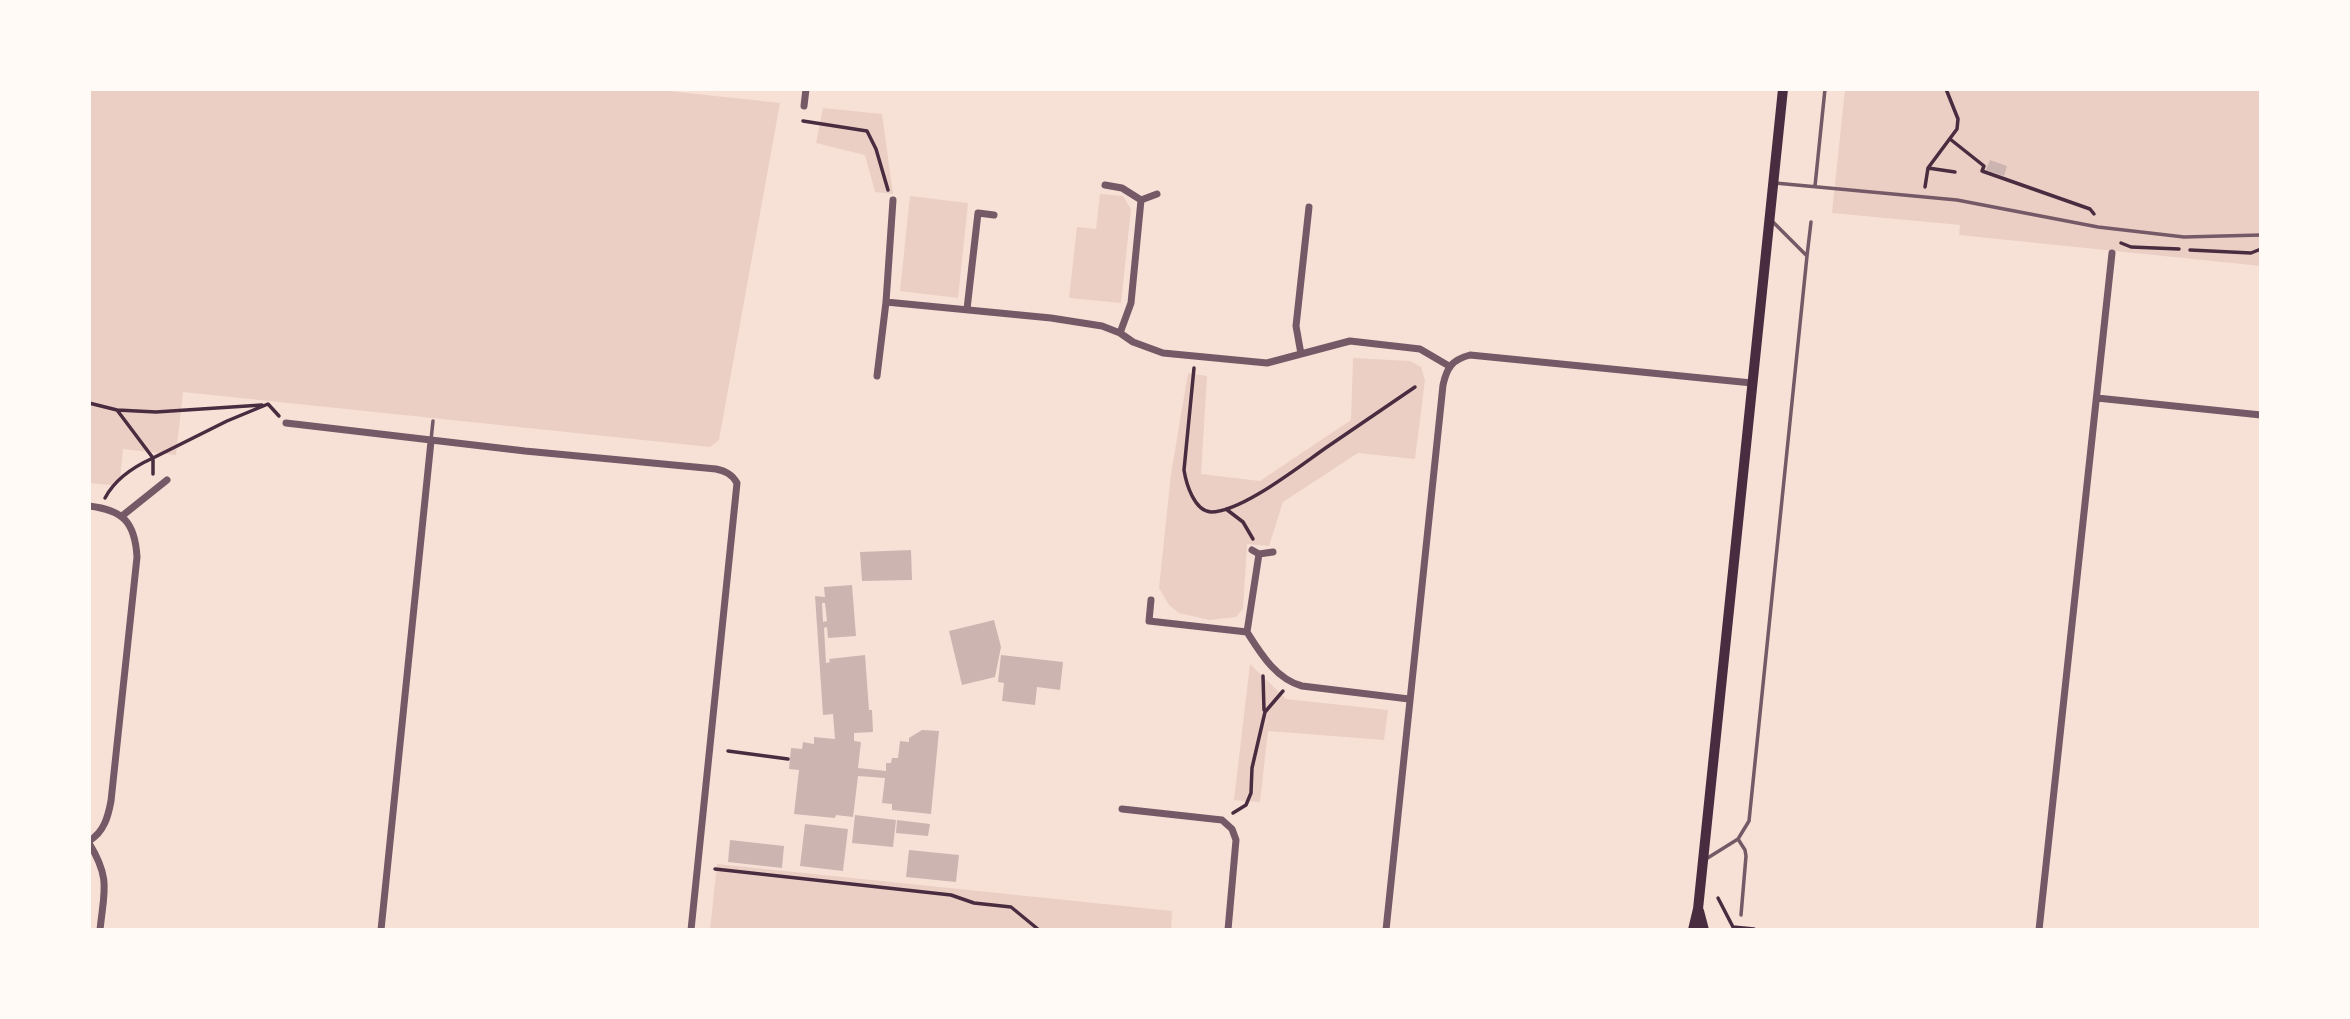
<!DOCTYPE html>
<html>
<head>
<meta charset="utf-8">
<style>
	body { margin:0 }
	#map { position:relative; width:2350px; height:1019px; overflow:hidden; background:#f7e1d7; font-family:"IBM Plex Sans",sans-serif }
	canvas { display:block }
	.frame { position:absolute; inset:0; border:91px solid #fffaf5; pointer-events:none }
</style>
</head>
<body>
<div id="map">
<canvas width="2350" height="1019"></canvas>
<div class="frame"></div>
</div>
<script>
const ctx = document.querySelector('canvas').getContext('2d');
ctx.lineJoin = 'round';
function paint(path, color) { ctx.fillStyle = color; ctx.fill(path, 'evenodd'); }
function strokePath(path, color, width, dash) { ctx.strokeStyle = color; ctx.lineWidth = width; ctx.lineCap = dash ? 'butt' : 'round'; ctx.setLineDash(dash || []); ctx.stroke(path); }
const green = new Path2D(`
	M89 89H651L780 103 719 440 710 447 183 392 176 455 123 449 120 478 111 485 89 483Z
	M1845 89H2261V266L1959 235 1960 225 1832 213Z
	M823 108 882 114 893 194 875 192 865 155 816 143Z
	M1100 194 1123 196 1131 209 1121 303 1069 298 1077 227 1096 229Z
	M910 196 968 203 958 298 900 291Z
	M1353 358 1410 361 1421 367 1425 380 1415 459 1358 453 1283 502 1269 546 1247 544 1243 609 1236 617 1209 620 1179 613 1169 605 1159 588 1171 474 1188 373 1207 376 1201 474 1260 481 1351 420Z
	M1250 664 1286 699 1388 710 1384 740 1268 731 1260 802 1234 800Z
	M717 864 1172 911 1171 930H710Z`);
const building = new Path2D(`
	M1990 160 2007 166 2004 176 1986 170Z
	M911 550 912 580 862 581 860 552Z
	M852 585 856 636 828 638 827 627 824 628 826 663 830 662 829 659 865 655 869 710H872L873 732 854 733V741L861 742 858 768 886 771V763H891L892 758H898L900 741 909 742V738L922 730 939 731 931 814 892 810V804L882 803 885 778 858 776 853 817 836 815 835 818 794 814 799 770 789 769 791 748 802 749 803 742 814 744V737L835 739 833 714 823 715 815 596 825 597 824 587ZM822 603H825L827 621 823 622Z
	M994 620 1001 647 995 677 962 685 949 631Z
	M1001 655 1063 662 1060 690 1037 687 1035 705 1002 701 1004 683 998 682Z
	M855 815 896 820 893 847 852 843Z
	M897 820 930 824 928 836 896 833Z
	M805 824 848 829 843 871 800 866Z
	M730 840 784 846 782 868 728 862Z
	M909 850 959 855 956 882 906 877Z`);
const path = new Path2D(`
	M803 121 867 131 876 149 888 190
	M1950 139 1984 166 1982 171 2090 209 2094 214
	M1928 168 1955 172
	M1925 187 1928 168 1957 129 1958 119 1946 89
	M2121 243 2131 247 2179 249
	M2190 250 2251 253 2261 249
	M1194 368 1184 470C1186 483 1194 511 1211 512 1242 512 1301 465 1327 447 1356 427 1386 407 1415 387
	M89 403 117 410 153 458 227 421 268 404 279 416
	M117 410 156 412 262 405
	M105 498C115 479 133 467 153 458V474
	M1226 509 1243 522 1253 539
	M1263 676 1264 710
	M728 751 788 759
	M1233 813 1246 805 1251 793 1252 768 1265 712 1283 691
	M715 869 951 895 974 903 1011 907 1039 930
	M1718 898 1733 927 1754 929`);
const service = new Path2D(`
	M1775 183 1957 200 2098 227 2184 237 2261 235
	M1815 186 1825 89
	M1807 256 1811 222
	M431 440 433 421
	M1738 839 1745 850 1746 856 1741 915
	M1706 859 1738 839 1749 821 1807 256 1773 222`);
const minor = new Path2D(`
	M804 106 806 89
	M1105 185 1122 188 1141 200 1157 194
	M886 302 1051 318 1102 326 1120 333 1133 342 1163 353 1267 363 1350 341 1420 349 1449 366
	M967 309 978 213 994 215
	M1120 333 1131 303 1141 200
	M1301 354 1296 326 1309 207
	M877 376 886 302 893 200
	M2097 398 2261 415
	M286 423 525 451 716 469C725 471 732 474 737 483L691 930
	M89 506C123 510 135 522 137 557L111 801C108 817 104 832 89 841
	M122 516 167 480
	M1252 550 1259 554 1273 552
	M1151 600 1149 621 1247 632C1261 654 1276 679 1302 686L1409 699
	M1247 632 1259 554
	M1122 809 1222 820 1232 829 1236 840 1228 930
	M89 843C111 879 104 891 100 930
	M381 930 431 441
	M1386 930 1443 385C1447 367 1452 360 1470 355L1752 383
	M2039 930 2112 253`);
const secondary = new Path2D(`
	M1699 911 1704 930
	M1693 930 1698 909 1783 89`);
paint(green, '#ebcfc5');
paint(building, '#ccb4b1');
strokePath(path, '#4a2c40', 3.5);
strokePath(service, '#755966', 3.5);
strokePath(minor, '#755966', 7);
strokePath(secondary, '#4a2c40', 10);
</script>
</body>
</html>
